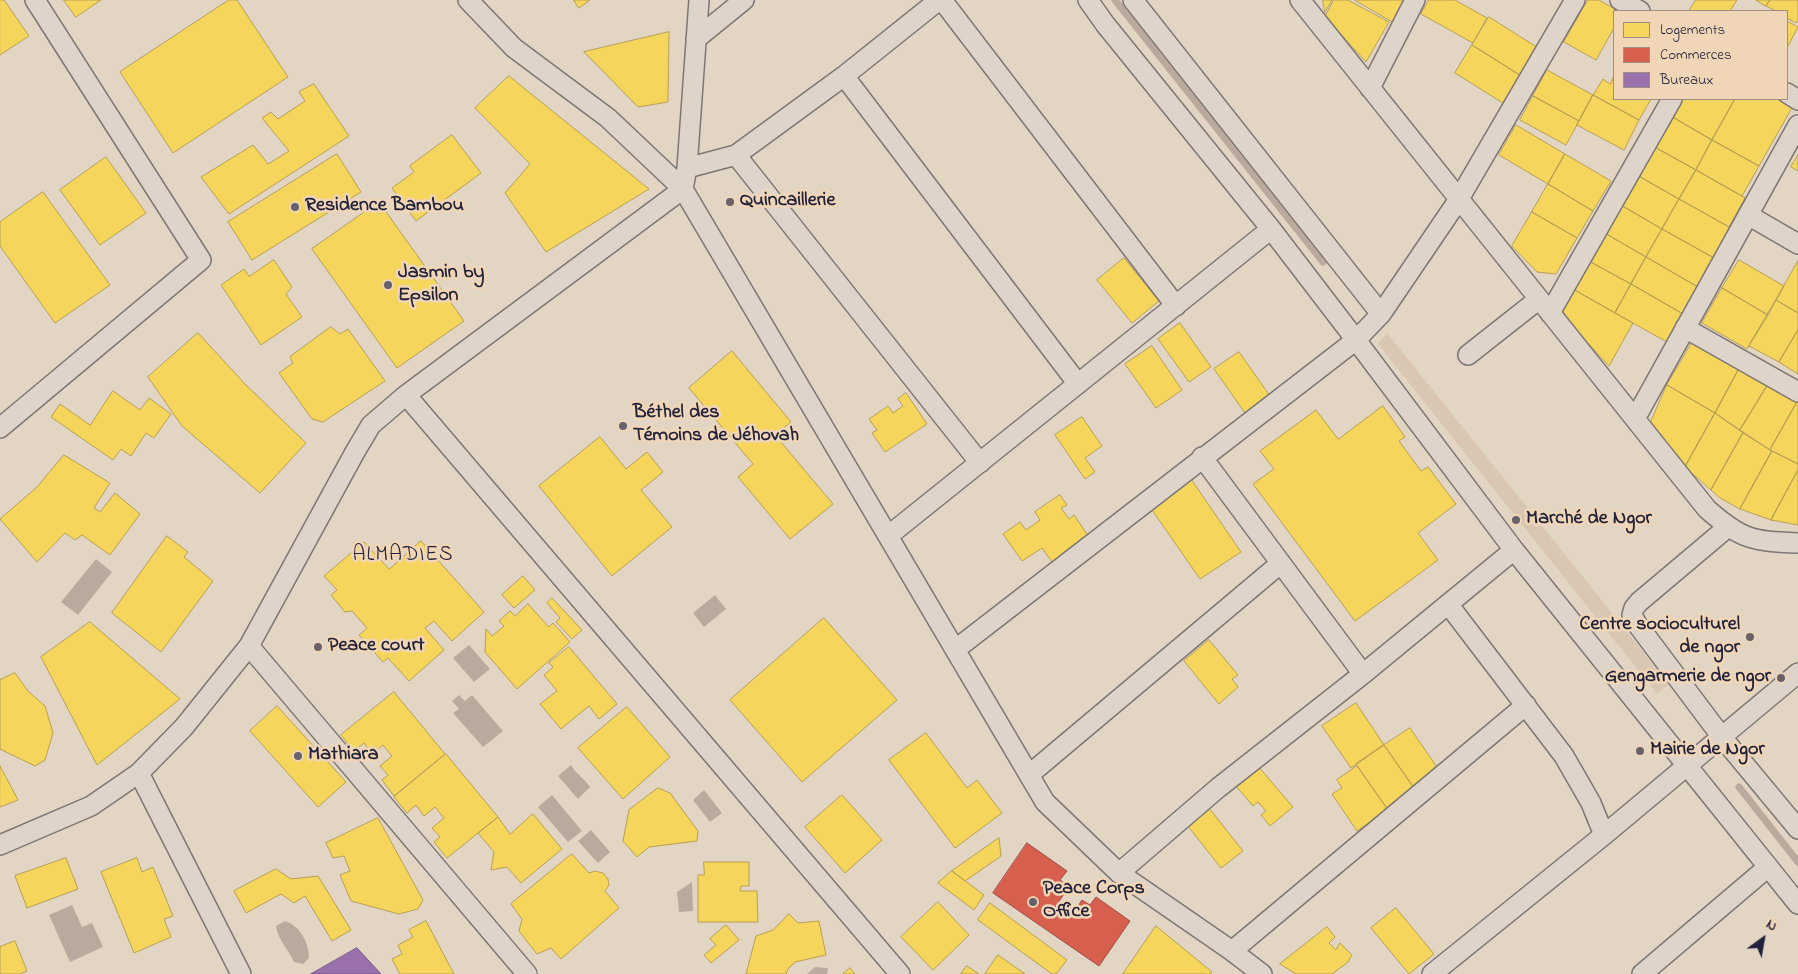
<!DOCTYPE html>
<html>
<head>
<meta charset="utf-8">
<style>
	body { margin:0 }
	#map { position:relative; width:1798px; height:974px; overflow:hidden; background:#e3d5c4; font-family:"Indie Flower",sans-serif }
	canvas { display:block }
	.legend { position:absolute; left:1613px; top:10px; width:175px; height:90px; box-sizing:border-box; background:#f0d6b7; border:1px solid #9e8e85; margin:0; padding:6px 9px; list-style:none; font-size:15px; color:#22223b }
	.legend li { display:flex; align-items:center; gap:10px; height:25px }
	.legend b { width:25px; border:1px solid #9e8e85 }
	.north { position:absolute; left:1738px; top:914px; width:50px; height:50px; -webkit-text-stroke:4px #f0d6b7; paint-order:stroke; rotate:32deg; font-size:14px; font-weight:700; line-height:20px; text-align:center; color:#22223b }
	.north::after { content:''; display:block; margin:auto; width:18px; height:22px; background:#22223b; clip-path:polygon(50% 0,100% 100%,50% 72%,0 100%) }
</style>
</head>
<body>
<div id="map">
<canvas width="1798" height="974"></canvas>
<ul class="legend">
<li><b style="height:14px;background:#f6d55c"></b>Logements</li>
<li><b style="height:14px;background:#d6604d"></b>Commerces</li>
<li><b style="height:14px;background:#9970ab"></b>Bureaux</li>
</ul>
<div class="north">N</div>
</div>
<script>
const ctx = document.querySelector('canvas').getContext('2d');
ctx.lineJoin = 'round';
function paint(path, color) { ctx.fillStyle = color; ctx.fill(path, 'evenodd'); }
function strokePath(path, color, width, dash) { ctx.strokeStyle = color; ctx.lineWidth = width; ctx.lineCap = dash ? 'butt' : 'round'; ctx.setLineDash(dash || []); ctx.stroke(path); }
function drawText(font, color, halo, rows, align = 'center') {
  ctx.font = font + ' "Indie Flower",sans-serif'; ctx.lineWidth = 5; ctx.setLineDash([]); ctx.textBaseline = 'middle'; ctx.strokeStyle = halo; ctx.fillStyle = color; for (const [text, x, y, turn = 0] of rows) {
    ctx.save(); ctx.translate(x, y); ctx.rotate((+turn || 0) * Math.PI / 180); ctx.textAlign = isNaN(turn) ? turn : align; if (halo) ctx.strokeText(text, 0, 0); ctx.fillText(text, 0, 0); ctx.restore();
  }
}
const built = new Path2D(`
	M1387 333 1669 684 1657 694 1378 344Z`);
const water = new Path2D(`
	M96 559 112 572 78 615 61 602Z
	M715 595 726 609 704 627 693 613Z
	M469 645 490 669 474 682 453 658Z
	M459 695 465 701 472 695 503 731 483 747 453 713 459 709 452 701Z
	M571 765C576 774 584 778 590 787L578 799 558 776Z
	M704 790 722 813 710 822 693 800Z
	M552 795 582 831 568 842 538 807Z
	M591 830 610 852 598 863 578 841Z
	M692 882 693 911 679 912 677 892Z
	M72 905 82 927 92 923 103 947 70 962 49 915Z
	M285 921C300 926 309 942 309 958L303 964 294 962C288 949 278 940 276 926Z
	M815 967 828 968 827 974H807Z`);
const homes = new Path2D(`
	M0 0H4L29 36 0 55Z
	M64 0H101L76 17Z
	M229 0H237L288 77 173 153 120 72Z
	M574 0H590L579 8Z
	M1323 0H1332L1325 12Z
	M1334 0H1348L1389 22 1366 62 1325 17Z
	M1355 0H1405L1393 22Z
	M1429 0H1455L1487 18 1473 43 1421 14Z
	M1588 0H1599L1618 11H1614V28L1596 60 1564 42Z
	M1696 0H1737L1730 11H1689Z
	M1756 0H1770L1766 6Z
	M1770 0H1798V20L1796 23 1787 18V11H1776L1766 6Z
	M1489 17 1540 49 1523 77 1472 45Z
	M1787 21 1798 27 1787 48Z
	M669 32 668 102 638 107 584 52Z
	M1472 45 1523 77 1506 105 1455 73Z
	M1547 70 1593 95 1579 121 1533 96Z
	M509 76 649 189 546 252 505 193 530 164 475 108Z
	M1614 76V99H1651L1639 120 1593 95 1603 79 1610 84Z
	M314 84 349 136 229 214 201 177 253 145 268 164 289 151 262 118 271 112 278 119 305 101 299 92Z
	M1593 95 1639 120 1624 150 1577 125Z
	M1533 96 1579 121 1566 145 1520 120Z
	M1678 99H1735L1712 140 1669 115Z
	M1735 99H1779L1793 106 1759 166 1712 140Z
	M1669 115 1712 140 1696 170 1651 145Z
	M1516 125 1565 154 1548 184 1499 155Z
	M452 135 481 173 416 221 392 188 414 172 410 166Z
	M1712 140 1759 166 1742 196 1696 170Z
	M1651 145 1696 170 1679 199 1635 174Z
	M337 154 361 192 252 260 228 222Z
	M1565 154 1611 181 1593 211 1548 184Z
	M1798 155V171L1791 167Z
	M106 157 146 213 100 245 60 190Z
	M1696 170 1745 198 1729 227 1679 199Z
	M1635 174 1679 199 1662 229 1619 204Z
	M1548 184 1593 211 1577 238 1532 212Z
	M43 192 110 285 55 323 0 246V222Z
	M1679 199 1731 228 1714 258 1662 229Z
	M379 202 464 321 397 368 312 249Z
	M1619 204 1662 229 1646 257 1603 232Z
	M1532 212 1577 238 1556 274 1537 272 1512 246Z
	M1662 229 1714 258 1698 287 1646 257Z
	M1603 232 1646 257 1631 284 1587 260Z
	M1646 257 1698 287 1683 314 1631 284Z
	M1124 258 1159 301 1132 323 1097 280Z
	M274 260 292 287 286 294 302 317 261 345 221 285 244 269 249 276Z
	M1587 260 1631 284 1615 313 1571 288Z
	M1739 260 1784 286 1768 315 1722 288Z
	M1798 261V313L1776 300Z
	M1631 284 1683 314 1667 342 1615 313Z
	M1571 288 1633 323 1609 366 1574 328 1560 307Z
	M1722 288 1768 315 1747 349 1702 323Z
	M1776 300 1798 313V330L1779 362 1749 346Z
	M1180 323 1211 367 1189 382 1158 339Z
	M331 327 340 334 348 329 385 381 323 422 312 419 279 373 293 363 290 357Z
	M1798 330V374L1779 362Z
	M198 333 245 384 306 443 260 493 182 426 148 377Z
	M1693 341 1740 367 1715 413 1667 385Z
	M1152 346 1182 390 1156 408 1125 364Z
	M732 351 791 422 775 435 833 504 790 539 738 477 753 464 689 388Z
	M1239 352 1270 396 1245 413 1214 369Z
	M1740 367 1770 381 1740 430 1715 413Z
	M1770 381 1798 400 1770 450 1740 430Z
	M1667 385 1715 413 1685 467 1650 424Z
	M113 391 140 410 149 398 171 414 154 438 146 433 131 456 121 449 113 460 51 417 60 404 90 425Z
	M906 393 927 424 885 452 872 433 877 430 869 419 888 406 893 413 903 406 898 399Z
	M1798 400V464L1770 450Z
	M1383 406 1405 437 1399 441 1421 471 1428 467 1456 504 1418 533 1438 560 1355 621 1253 484 1274 469 1260 451 1316 410 1338 439Z
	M1715 413 1743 433 1711 490 1685 467Z
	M1082 417 1102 446 1085 458 1095 472 1085 479 1055 435Z
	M1743 433 1772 451 1740 509 1720 498 1711 490Z
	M600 437 626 469 647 452 663 472 641 490 672 527 612 576 539 486Z
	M1772 451 1798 464V470L1771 520 1740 509Z
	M64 455 110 483 94 508 100 512 115 493 140 514 110 555 82 535 75 540 65 533 37 562 0 519 37 487Z
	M1798 470V525L1771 520Z
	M1191 479 1241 552 1200 579 1150 507Z
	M1060 495 1067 505 1061 508 1069 519 1074 515 1089 537 1052 562 1042 548 1022 561 1003 534 1020 522 1026 530 1040 520 1035 512Z
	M167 536 188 552 184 557 213 581 161 652 112 613Z
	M421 541 484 612 452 641 434 621 425 628 444 650 409 681 388 658 383 662 359 635 367 628 352 611 345 612 331 595 337 590 324 576 364 542 389 569Z
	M523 576 535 590 514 608 502 595Z
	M552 598 582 630 572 639 556 622 560 618 547 603Z
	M528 604 549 627 553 623 570 642 517 689 485 652 486 629 492 636 504 626 499 621 510 611 515 616Z
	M824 618 897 700 802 782 730 700Z
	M90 622 180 699 97 765 41 657Z
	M1209 640 1238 675 1232 679 1238 687 1219 704 1184 661Z
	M569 647 617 704 599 719 589 706 561 729 540 704 557 691 544 675 553 667 549 663Z
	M15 673 28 691 45 706 53 733 45 760 35 766 0 749V680Z
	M394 692 445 754 394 796 382 780 388 775 380 766 392 756 383 745 372 754 364 743 354 751 341 735Z
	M1356 703 1384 745 1351 768 1322 726Z
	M277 706 346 782 318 807 250 731Z
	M627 707 670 757 623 799 578 748Z
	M1410 728 1439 770 1414 788 1384 745Z
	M926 733 967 788 977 780 1002 813 955 848 889 760Z
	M1384 745 1416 791 1388 810 1356 764Z
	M446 754 498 817 447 858 434 842 440 837 432 828 444 818 435 807 424 816 416 805 407 813 394 797Z
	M0 766 18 800 0 807Z
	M1258 766 1293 807 1270 826 1261 815 1266 811 1258 802 1253 806 1235 785Z
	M1357 766 1388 810 1357 831 1332 794 1342 788 1337 780Z
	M658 788 670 793 698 831 697 841 649 847 637 857 623 841 629 810Z
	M842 795 882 840 845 873 805 827Z
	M1209 808 1243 851 1221 868 1187 825Z
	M533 814 562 849 521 883 507 867 491 870 494 852 478 833 498 817 510 834Z
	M378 818 423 900 418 909 399 914 351 901 340 875 350 871 344 856 333 858 326 843Z
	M999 838 1001 856 965 881 952 871Z
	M572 854 589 873 595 871 603 873 608 879 609 885 605 891 619 908 561 959 551 948 537 954 519 931 522 919 511 904Z
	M66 858 78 889 27 908 15 876Z
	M137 858 142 872 153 867 173 916 164 919 171 937 134 953 101 872Z
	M704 862H749V886H741L740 891H757L758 922H698V875H704Z
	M276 869 291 879 318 876 351 930 332 941 305 896 294 903 281 894 246 913 234 891Z
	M952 871 984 895 974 910 938 883Z
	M938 902 969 935 933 970 901 937Z
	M990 903 1067 960 1056 974H1052L978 920Z
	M1396 908 1434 954 1409 974 1371 928Z
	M789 914 798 923 819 921 826 955 795 962 788 969 786 974H746L756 936 773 930Z
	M426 921 454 974H400L392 959 402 954 398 945 413 937 409 930Z
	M726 925 739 940 711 963 704 955 716 945 710 939Z
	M1156 926 1212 972 1210 974H1123Z
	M1327 927 1335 937 1329 943 1336 950 1340 943 1352 955 1348 962 1332 974H1296L1280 964Z
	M15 941 27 971 20 974H0V947Z
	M998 955 1025 974H985Z
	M967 966 979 974H961Z
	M850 968 855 974H843Z`);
const shops = new Path2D(`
	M1027 843 1067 871 1060 880 1069 887 1055 907 1070 918 1082 900 1090 905 1096 897 1130 921 1099 966 993 893Z`);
const offices = new Path2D(`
	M357 948 381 974H311Z`);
const stream = new Path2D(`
	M1115 0 1323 262
	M1739 787 1798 862`);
const minor = new Path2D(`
	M468 0 514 48 608 118 683 189 1045 802 1119 873 1232 951 1262 974
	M942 0 1176 306
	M1088 0 1105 24 1271 229 1356 340 1514 550 1798 904
	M1133 0 1381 314
	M1300 0 1707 509C1742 540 1752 541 1798 543
	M1620 0 1640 11
	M696 39 744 0
	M844 76 1078 384
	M1370 88 1415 0
	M1787 93 1798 100
	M736 155 980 463
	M687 168 736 155 844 76 939 0
	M1748 215 1798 244
	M1550 313 1672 99
	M1685 328 1798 392
	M1468 355 1539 299
	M406 395 900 974
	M1635 419 1798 125
	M0 428 201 260 35 0
	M1202 457 1363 674
	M1728 527 1639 602 1634 608 1632 615 1637 624 1721 736 1798 829
	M888 536 1271 229
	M1448 604 1564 756 1591 803 1604 835
	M249 646 527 974
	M956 649 1356 340 1381 314 1459 199 1575 0
	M139 773 241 974
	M1030 774 1281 563
	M0 845 91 806 139 773 184 727 249 646 355 452 371 425 406 395 683 189 687 168 699 0
	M1119 873 1218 788 1363 674 1514 550
	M1232 951 1526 705
	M1432 974 1604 835 1798 673
	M1642 974 1768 867`);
const markers = [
	[730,202,5,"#66616b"],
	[295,207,5,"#66616b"],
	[388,285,5,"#66616b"],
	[623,426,5,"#66616b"],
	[1516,520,5,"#66616b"],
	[1750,637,5,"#66616b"],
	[318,647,5,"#66616b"],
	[1781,678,5,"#66616b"],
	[1640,751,5,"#66616b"],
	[298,756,5,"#66616b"],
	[1033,902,5,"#66616b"]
];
const poiNames = [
	["Quincaillerie",740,202],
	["Residence Bambou",305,207],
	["Jasmin by",398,274],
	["Epsilon",398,297],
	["Béthel des",633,414],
	["Témoins de Jéhovah",633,437],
	["Marché de Ngor",1526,520],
	["Centre socioculturel",1740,626,"right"],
	["de ngor",1740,649,"right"],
	["Peace court",328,647],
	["Gengarmerie de ngor",1771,678,"right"],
	["Mairie de Ngor",1650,751],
	["Mathiara",308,756],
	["Peace Corps",1043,890],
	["Office",1043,913]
];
const neighbourhoodNames = [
	["ALMADIES",403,557]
];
paint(built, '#dac7b3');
paint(water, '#baaa9e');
paint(homes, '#f6d55c');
strokePath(homes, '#b69f52', 1);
paint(shops, '#d6604d');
strokePath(shops, '#a04d48', 1);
paint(offices, '#9970ab');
strokePath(offices, '#755989', 1);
strokePath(stream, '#baaa9e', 7);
strokePath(minor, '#7d7774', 22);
strokePath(minor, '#ded4c9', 19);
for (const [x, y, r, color] of markers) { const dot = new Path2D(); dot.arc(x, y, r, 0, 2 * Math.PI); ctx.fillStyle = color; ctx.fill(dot); strokePath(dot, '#f0d6b7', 2); }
drawText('bold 20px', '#22223b', '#f0d6b7', poiNames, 'left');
ctx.letterSpacing = '1px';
drawText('21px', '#22223b', '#f0d6b7', neighbourhoodNames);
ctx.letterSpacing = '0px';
</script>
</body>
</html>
